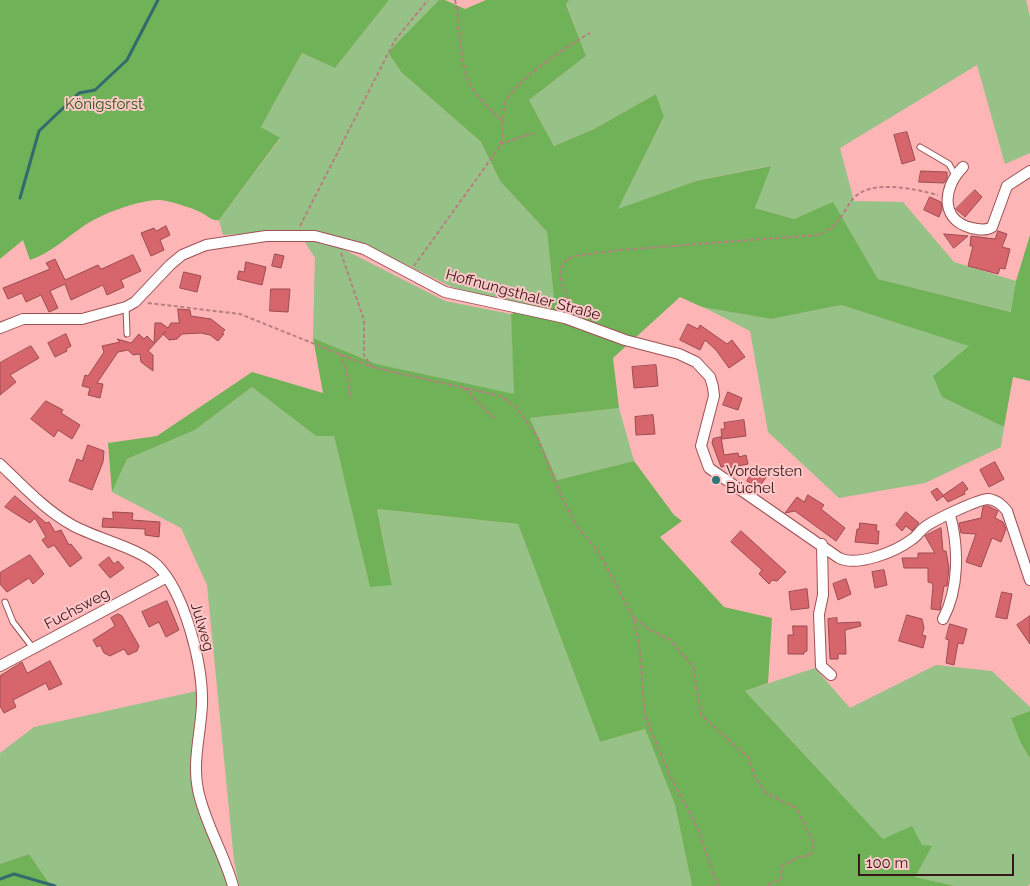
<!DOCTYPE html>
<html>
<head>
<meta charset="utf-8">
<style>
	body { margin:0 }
	#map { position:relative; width:1030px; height:886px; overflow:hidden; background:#fdb5b6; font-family:Raleway,sans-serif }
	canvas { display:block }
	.scale { position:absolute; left:858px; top:854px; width:156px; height:22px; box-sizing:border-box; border:2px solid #371618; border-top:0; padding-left:6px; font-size:15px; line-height:18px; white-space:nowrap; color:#371618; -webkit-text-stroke:4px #ffc8c8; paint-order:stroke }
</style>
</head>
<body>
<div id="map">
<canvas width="1030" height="886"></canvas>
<div class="scale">100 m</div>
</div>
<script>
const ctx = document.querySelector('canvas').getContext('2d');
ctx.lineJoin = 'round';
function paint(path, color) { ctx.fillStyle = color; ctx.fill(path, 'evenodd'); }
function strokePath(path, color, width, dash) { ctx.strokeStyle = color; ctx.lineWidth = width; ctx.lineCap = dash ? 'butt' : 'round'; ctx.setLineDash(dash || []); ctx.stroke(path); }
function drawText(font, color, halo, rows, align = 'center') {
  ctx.font = font + ' Raleway,sans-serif'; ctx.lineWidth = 4; ctx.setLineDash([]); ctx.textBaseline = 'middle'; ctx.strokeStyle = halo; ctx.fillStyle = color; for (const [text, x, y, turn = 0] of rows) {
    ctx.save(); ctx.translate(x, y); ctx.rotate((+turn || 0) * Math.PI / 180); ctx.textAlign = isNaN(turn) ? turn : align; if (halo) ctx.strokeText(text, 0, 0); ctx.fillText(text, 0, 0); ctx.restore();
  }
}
const green = new Path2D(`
	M389 0H439L388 52 401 72 481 142 500 181 547 232 554 299 530 308 452 287 364 244 308 230 223 235 219 220 280 139 261 127 302 53 335 68Z
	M569 0H1026L1030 17V153L1005 164 977 65 840 148 854 201 903 202 954 262 1016 281 1012 312 878 279 833 203 794 219 755 208 770 166 696 181 617 210 664 118 656 94 594 129 554 146 529 100 586 56 566 3Z
	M303 239 343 249 445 301 511 314 515 395 377 364 313 338 315 258Z
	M841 305 970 346 942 397 1004 427 1001 447 925 483 839 498 768 432 750 331 703 307 771 319Z
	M252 387 316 436H334L370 586 392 584 377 509 518 524 600 742 645 729 675 805 692 886H239L234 861 207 585 181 528 112 492 127 459 195 430Z
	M619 408 634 461 557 480 530 418Z
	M936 665 992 671 1030 707V711L1011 718 1021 744 1030 758V884L1028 886H955L914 877 931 847 883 839 745 691 815 668 850 708Z
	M197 691 193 760 229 886H51L29 854 0 864V753L34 727Z`);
const forest = new Path2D(`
	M0 0H389L335 68 302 53 261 127 280 138 219 220C211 221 208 216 202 213 193 208 168 200 158 200 136 201 104 213 85 225 67 237 51 253 30 260L23 240 0 259Z
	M439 0H445L465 9 486 0H569L566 4 586 56 529 100 554 146 594 129 656 94 664 117 618 209 696 181 771 166 755 208 794 219 833 202 878 279 1011 312 1016 281 1030 235V381L1013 377 1004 427 942 397 933 376 969 346 841 305 771 319 702 307 680 297 613 358 619 408 530 418 557 480 634 461 674 515 682 521 660 537 724 607 772 618 768 683 745 691 883 839 912 826 922 845 932 846 915 877 955 886H692L675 805 645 729 600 742 518 524 377 509 392 585 370 587 334 436H316L252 387 195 430 127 459 112 492 108 443 157 436 252 372 323 393 313 338 377 364 514 394 511 314 554 299 547 232 500 181 481 142 401 72 388 52Z
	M1030 711V758L1021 744 1011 718Z
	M29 854 51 886H0V864Z`);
const stream = new Path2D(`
	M20 198 39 131 79 93 95 90 127 60 158 0
	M0 879 14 874 55 886`);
const building = new Path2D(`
	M907 132 915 160 902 164 894 135Z
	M921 171 947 172V178L944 183 919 182Z
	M975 190 982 197 965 217 956 209Z
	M930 197 941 202 942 209 939 217 924 210Z
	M166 226 170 235 160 240 164 250 151 256 141 233 154 228 156 231Z
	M998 231 1007 234 1002 247 1010 249 1005 269 1000 268 998 274 968 266 973 246H970L971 236 995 239Z
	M944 234 968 236 954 248Z
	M275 254 284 256 281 268 272 266Z
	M133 255 141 271 121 280 124 287 107 295 103 285 71 300 65 284 50 291 58 308 49 312 41 295 26 302 22 293 8 299 3 288 50 269 46 263 55 259 65 280 98 265 101 269Z
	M246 262 266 267 262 285 237 279 239 271 244 272Z
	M184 272 201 276 197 292 180 288Z
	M271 289H290L288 312 270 311Z
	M178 309 190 310 191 316 211 319 225 330 222 333 224 334 218 341 210 335 201 333 182 334 177 339 169 340 163 334 166 331 148 351 153 355V371L141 362 140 354 133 355 128 350 118 352 97 383 103 384 100 398 88 395 90 388 82 386 85 375 88 376 104 352 102 346 120 342 117 339 131 343 139 334 144 339 147 336 154 343 155 323H161L168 328 171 323H179Z
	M688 324 698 329 700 325 727 344 732 340 745 357 729 368 716 350 705 340 700 350 680 340Z
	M66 334 71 346 66 349 67 351 55 357 48 343Z
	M31 346 39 358 10 375 16 382 0 395V363Z
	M656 365 658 386 634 388 632 367Z
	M728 392 742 398 738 410 723 405Z
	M46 401 63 410 61 413 80 425 72 439 58 430 54 437 31 419Z
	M653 415 655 434 636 435 635 417Z
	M744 420 746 436 722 439 721 429H725L724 423Z
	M721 437 724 455 738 453 739 457 746 455 748 464 727 468 726 466 721 467 712 443 713 439Z
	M88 445 104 451 103 462 92 490 69 481 77 459 82 461Z
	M995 462 1004 479 989 487 980 470Z
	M757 467 768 475 758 488 747 481Z
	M963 482 968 489 964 492 965 494 948 502 943 496 937 501 931 492 937 488 943 495Z
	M808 495 824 505 821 509 845 528 836 541 795 511 785 513 797 497 804 502Z
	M15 496 46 523 49 522 55 532 61 530 69 545 71 544 82 558 70 567 54 545 48 548 42 540 46 537 35 518 30 523 5 507Z
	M988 506 998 511 995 518 1003 522 1006 529 1001 542 992 538 981 567 966 562 976 534 961 533 959 523 981 518 983 507Z
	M113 512 133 513 132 520 160 522 159 537 145 535V529L102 527 103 518 113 519Z
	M906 512 919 523 912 531 906 526 902 531 896 525Z
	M860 523 877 525 876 531H879L878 544 855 542 857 529H859Z
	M941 528 943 551H946L949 568 947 586H944L940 610 931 609 933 586 932 583 928 582V568H904L902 558H918V553H935L925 536Z
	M741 531 786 572 777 581 772 580 769 584 759 574 762 570 731 542Z
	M30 555 44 574 33 584 29 578 7 592 0 584V573Z
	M109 557 114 564 118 561 124 568 110 578 99 565Z
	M884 570 887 585 875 588 872 572Z
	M846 579 851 594 838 600 833 584Z
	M807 589 809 608 791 610 789 592Z
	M1002 592 1012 594 1007 619 996 617Z
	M167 601 179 630 166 637 159 622 149 627 142 612Z
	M118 614 122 616 139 646 137 651 128 655 124 649 110 656 104 653 100 645 97 647 93 640 115 626 111 618Z
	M907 615 922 619 924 628 922 635 926 636 923 648 899 641Z
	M1030 616V644L1017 625Z
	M837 618V623L860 622 861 626 845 630 846 654H838V659H830L828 619Z
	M950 624 967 629 963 644 958 643 954 665 946 663 949 640 946 639Z
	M793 626H807V651L804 652V654H788V635H793Z
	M50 661 62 684 49 690 46 683 13 700 16 707 4 713 0 706V676L22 662 27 673Z`);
const path = new Path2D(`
	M455 0C462 29 457 61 472 88 480 101 494 112 504 123
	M500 144 534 133
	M300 226 395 40 428 0
	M341 253 364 320V355L372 367
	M414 266 498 149C506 134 501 119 505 104 511 83 570 44 590 33
	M148 303 240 314 372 367 500 396 515 406 537 436 562 498 578 528 598 551 633 617 639 643 645 716 670 776 697 827 718 886
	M573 311 561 282 560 269 566 260 574 256 620 250 817 235C839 227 840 217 852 200 869 178 915 189 938 195
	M340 354 346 369 351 399
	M464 388 494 418
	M634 618 648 629 670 640 693 666 701 715 749 758 754 776 766 793 796 808 814 843 811 855 799 857 782 866 781 879 766 886`);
const lane = new Path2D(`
	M920 147 949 164 955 175
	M126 307 127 334
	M5 602 13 622 33 648`);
const street = new Path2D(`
	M963 167C941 189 940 224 977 229 982 230 987 230 992 227L1007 186 1030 171
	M0 328 23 319H82L126 307 135 302 170 265 182 255 206 245 266 236H315L364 249 445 292 565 318 625 340 679 354 696 362 710 377 713 387 714 396 701 446 709 468 839 558C857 567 895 552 911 540 917 537 919 531 925 527 934 520 979 499 988 499 997 500 1002 505 1007 511L1030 580
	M0 464C22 485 45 510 72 525 95 538 139 548 157 565 185 593 203 665 202 704 201 732 192 762 198 790 205 824 224 853 233 886
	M822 544 823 595 819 614 821 666 831 675
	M943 619C959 589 959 548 950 515
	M0 666 167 577`);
const markers = [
	[716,480,5,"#2e787a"]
];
const parkNames = [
	["Königsforst",104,104]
];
const streetNames = [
	["Hoffnungsthaler Straße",523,295,15],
	["Fuchsweg",77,609,-28],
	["Julweg",202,627,74]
];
const poiNames = [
	["Vordersten",726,471],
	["Büchel",726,488]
];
paint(green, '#96c187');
paint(forest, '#6fb257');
strokePath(stream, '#336a6d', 3);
paint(building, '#d6656c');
strokePath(building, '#9b4c51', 1);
strokePath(lane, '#9f5054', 7);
strokePath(street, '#9f5054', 12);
strokePath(path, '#b97f80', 2, [4, 2.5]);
strokePath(lane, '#fff', 5);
strokePath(street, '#fff', 10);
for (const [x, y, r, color] of markers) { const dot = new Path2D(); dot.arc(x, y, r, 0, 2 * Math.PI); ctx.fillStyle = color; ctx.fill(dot); strokePath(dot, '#ffc8c8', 2); }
drawText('15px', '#285416', '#ffc8c8', parkNames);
drawText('15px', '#371618', '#ffc8c8', streetNames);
drawText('15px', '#371618', '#ffc8c8', poiNames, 'left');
</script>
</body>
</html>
